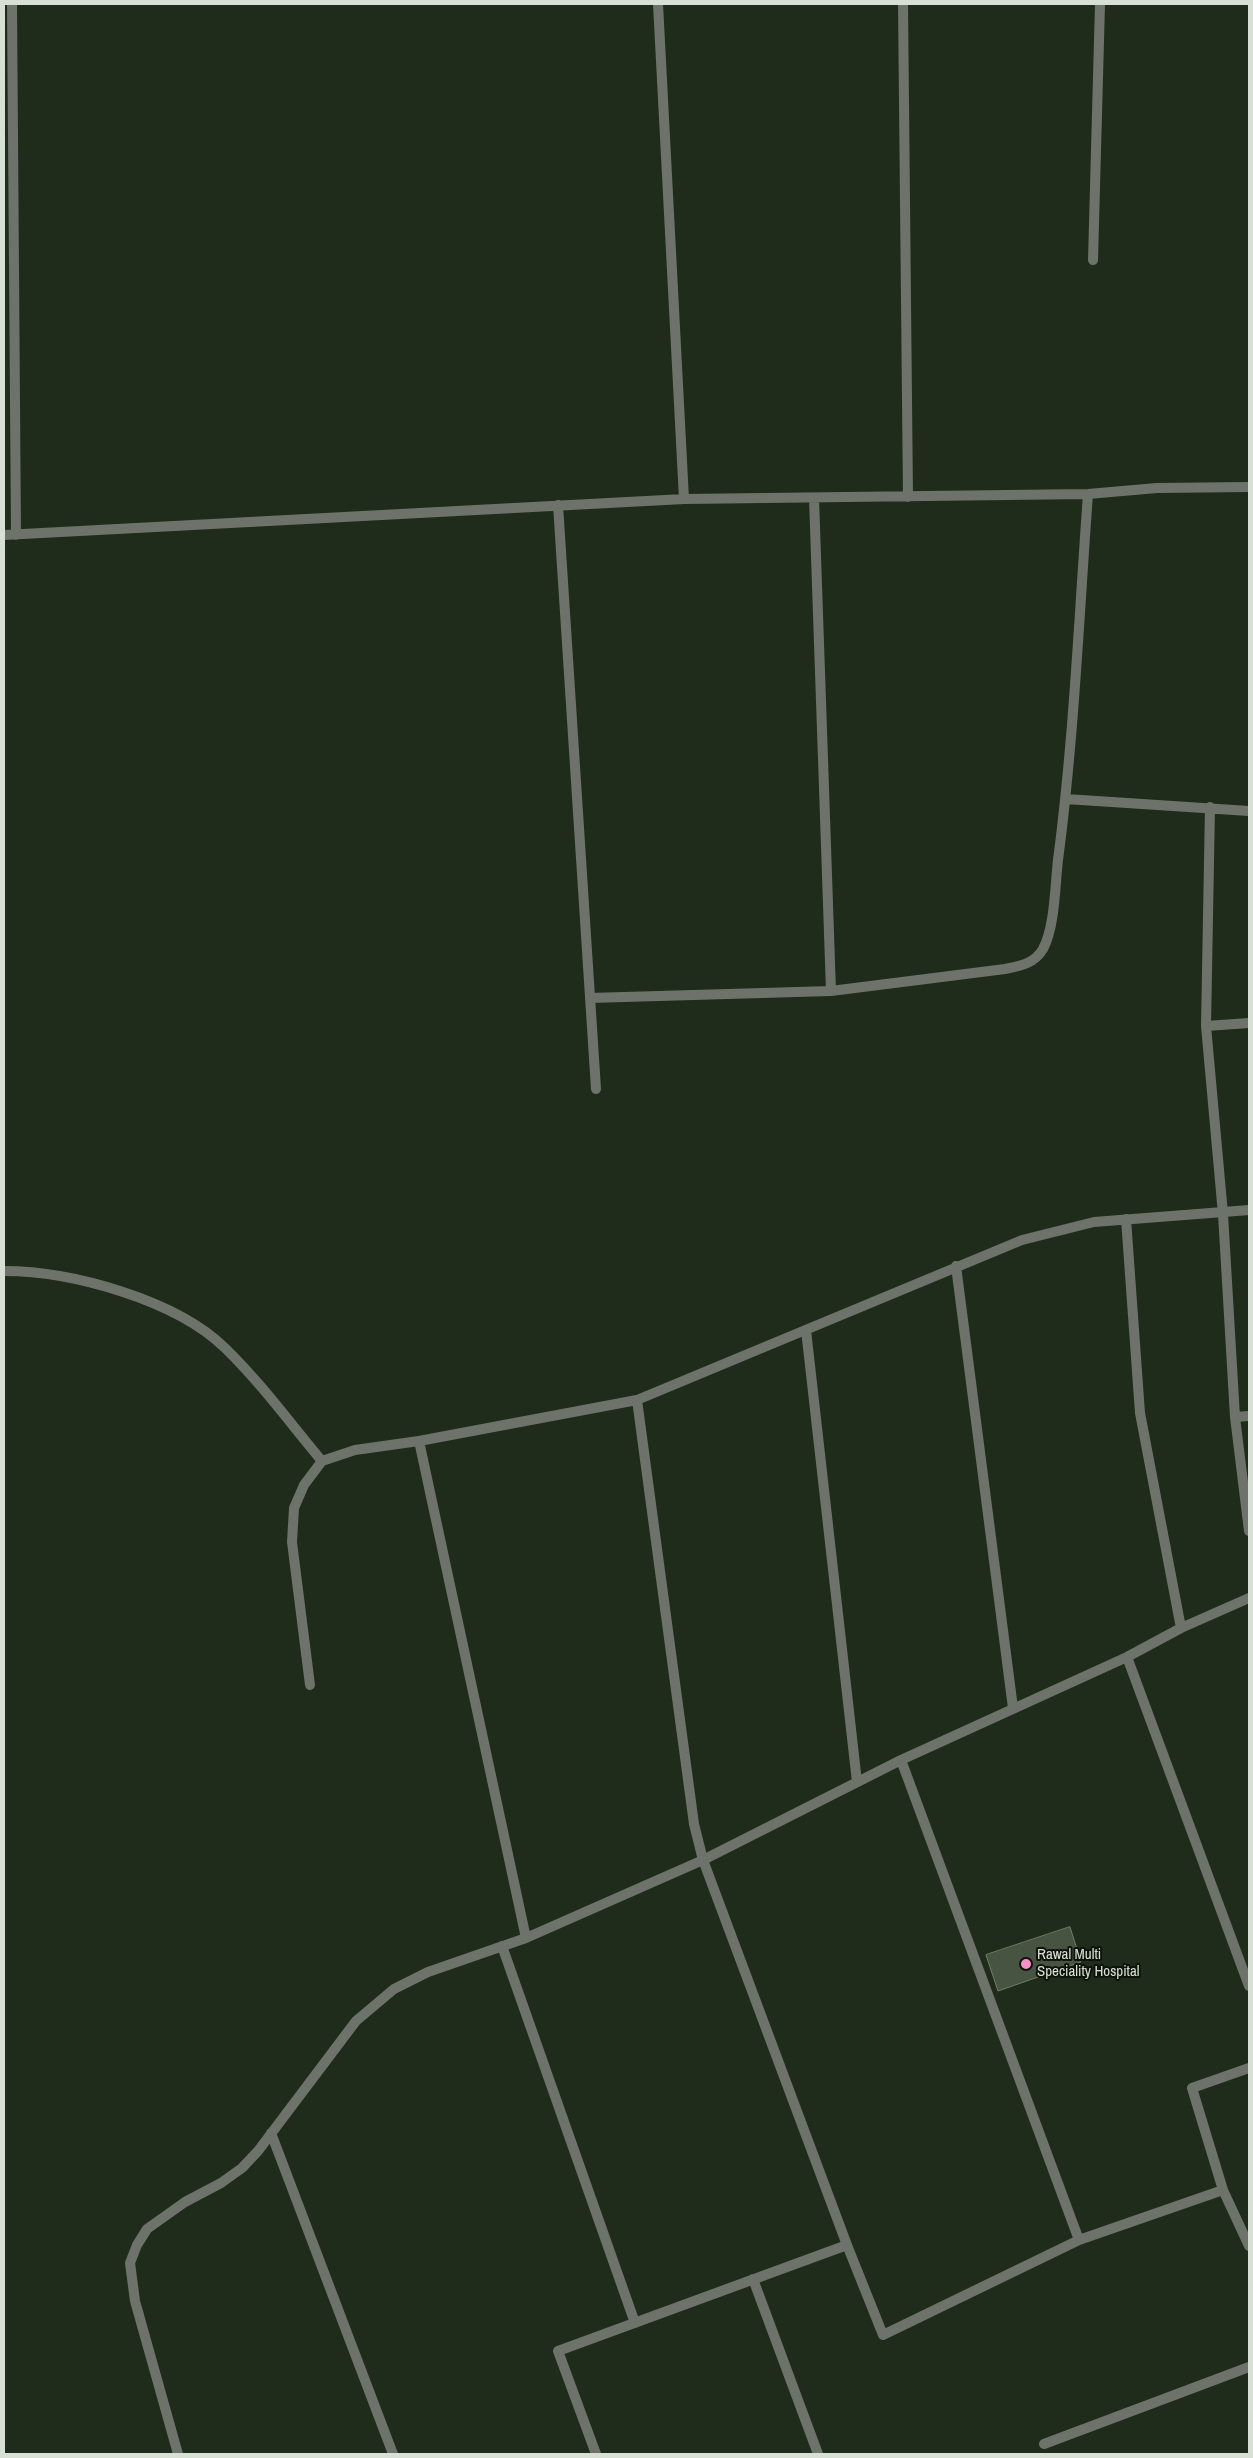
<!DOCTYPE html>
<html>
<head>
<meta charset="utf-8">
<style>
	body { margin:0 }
	#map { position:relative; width:1253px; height:2458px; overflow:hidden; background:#1f2c1b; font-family:"Archivo Narrow",sans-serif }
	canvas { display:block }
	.frame { position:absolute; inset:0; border:5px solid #d8e0d5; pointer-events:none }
</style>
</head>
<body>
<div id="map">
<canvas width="1253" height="2458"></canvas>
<div class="frame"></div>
</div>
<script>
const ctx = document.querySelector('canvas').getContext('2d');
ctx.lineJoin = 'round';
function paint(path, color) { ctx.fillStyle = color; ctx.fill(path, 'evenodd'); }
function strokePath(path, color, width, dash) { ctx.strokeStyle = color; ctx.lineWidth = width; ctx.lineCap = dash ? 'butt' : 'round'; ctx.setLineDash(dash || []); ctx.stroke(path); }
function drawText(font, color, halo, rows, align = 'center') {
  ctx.font = font + ' "Archivo Narrow",sans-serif'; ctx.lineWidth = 4; ctx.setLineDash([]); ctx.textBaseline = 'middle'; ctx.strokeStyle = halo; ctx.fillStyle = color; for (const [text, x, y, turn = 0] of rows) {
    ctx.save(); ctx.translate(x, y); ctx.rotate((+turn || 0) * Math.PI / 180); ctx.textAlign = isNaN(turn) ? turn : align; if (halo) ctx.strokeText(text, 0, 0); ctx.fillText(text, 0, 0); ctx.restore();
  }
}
const building = new Path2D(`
	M1070 1927 1081 1962 998 1991 986 1955Z`);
const minor = new Path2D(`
	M12 4 16 535
	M658 4 684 499
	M903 4 908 497
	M1093 260 1100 4
	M814 498 831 991
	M558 505 596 1089
	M4 535 684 499 1088 494 1157 488 1249 487
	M1066 799 1249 811
	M1210 807 1206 1026 1223 1214 1235 1417 1249 1531
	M590 998 831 991 1005 969C1020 966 1034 964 1043 949 1055 927 1055 885 1058 860 1074 738 1079 616 1088 494
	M1206 1026 1249 1023
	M1126 1219 1140 1413 1181 1628
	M956 1266 1013 1708
	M4 1271C72 1271 176 1300 225 1348 261 1383 290 1423 322 1461
	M806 1330 857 1782
	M637 1400 694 1824 703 1860 847 2245 883 2335 1079 2240 1223 2190
	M1235 1417 1249 1416
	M419 1441 526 1938
	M1127 1657 1249 1986
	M310 1685 292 1542 294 1508 304 1485 322 1461 355 1450 419 1441 637 1400 1022 1240 1094 1222 1249 1210
	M901 1760 1079 2240
	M502 1946 635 2323
	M1249 2068 1192 2088 1223 2190 1249 2246
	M271 2133 393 2454
	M753 2279 818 2454
	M1044 2444 1249 2367
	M178 2454 135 2301 130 2263 137 2245 147 2229 185 2202 221 2183 242 2168 258 2151 356 2021 394 1989 428 1972 526 1938 703 1860 901 1760 1127 1657 1181 1628 1249 1598
	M596 2454 558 2351 847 2245`);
const markers = [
	[1026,1964,6,"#f98fc9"]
];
const poiNames = [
	["Rawal Multi",1037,1955],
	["Speciality Hospital",1037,1972]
];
paint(building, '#465441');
strokePath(building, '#6f7d69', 1);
strokePath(minor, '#6d736a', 10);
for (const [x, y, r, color] of markers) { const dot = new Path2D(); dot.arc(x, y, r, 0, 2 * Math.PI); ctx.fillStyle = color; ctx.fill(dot); strokePath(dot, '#0d120b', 2); }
drawText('15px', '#d8e0d5', '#0d120b', poiNames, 'left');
</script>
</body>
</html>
